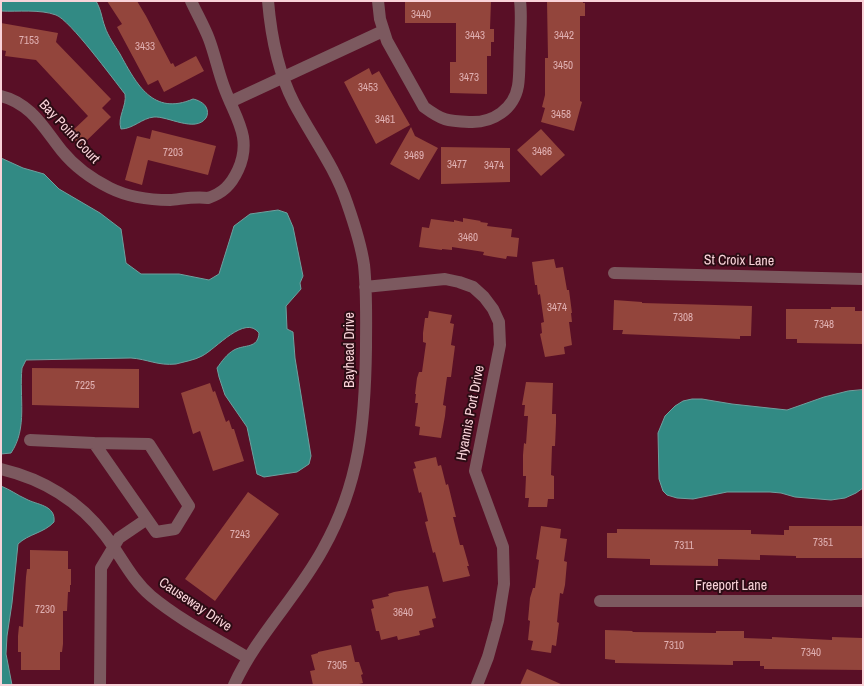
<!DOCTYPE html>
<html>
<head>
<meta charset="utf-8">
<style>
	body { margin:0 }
	#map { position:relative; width:864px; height:686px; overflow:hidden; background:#590f26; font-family:"Archivo Narrow",sans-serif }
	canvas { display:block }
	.frame { position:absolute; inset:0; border:2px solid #f9d3d9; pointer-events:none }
</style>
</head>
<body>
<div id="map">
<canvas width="864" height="686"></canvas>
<div class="frame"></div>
</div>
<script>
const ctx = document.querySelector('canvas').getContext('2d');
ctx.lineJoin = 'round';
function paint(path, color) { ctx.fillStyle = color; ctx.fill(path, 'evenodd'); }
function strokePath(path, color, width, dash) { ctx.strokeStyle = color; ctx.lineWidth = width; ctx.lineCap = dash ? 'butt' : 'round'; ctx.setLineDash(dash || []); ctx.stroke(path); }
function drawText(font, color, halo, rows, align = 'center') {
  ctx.font = font + ' "Archivo Narrow",sans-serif'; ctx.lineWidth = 4; ctx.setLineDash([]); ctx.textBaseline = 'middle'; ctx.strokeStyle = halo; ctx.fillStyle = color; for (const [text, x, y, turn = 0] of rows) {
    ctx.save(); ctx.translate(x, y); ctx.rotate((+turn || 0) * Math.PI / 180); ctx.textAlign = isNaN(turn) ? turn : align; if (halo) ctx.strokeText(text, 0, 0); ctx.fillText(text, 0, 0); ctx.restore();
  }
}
const water = new Path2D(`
	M1 1H96C102 12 101 16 105 27 108 36 115 46 120 54 137 85 153 116 193 99 198 100 204 103 206 107 208 110 208 115 206 118 195 133 168 116 154 117 142 118 133 129 121 129 117 117 127 106 125 94 113 79 70 20 56 15 40 9 18 12 1 11Z
	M1 158 23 168 44 174 59 189 100 213 121 229 126 263 141 274H179L209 280 219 274 234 226 250 214 278 210 287 213 293 227 303 276 300 283 301 289 286 306 287 329 293 332 295 358 311 456 309 464 297 472 264 477 257 474 247 427 225 395 219 377 217 368C222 361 227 354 234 350 245 344 258 349 259 333 245 314 216 349 202 356 195 360 183 362 176 364 158 366 147 359 131 358L26 360 22 368C19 397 28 428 11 453L1 454Z
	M863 390V488L856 493 845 498 831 500 795 497 781 493 770 492H727L693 499 677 498 667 495 663 491 659 479 658 433 665 416 675 406 683 401 692 399H702L732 404 787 410 824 397 848 391Z
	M1 486C11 490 17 495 26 499 37 505 56 505 54 522 44 533 28 534 18 544L12 603 7 636 6 654 12 685H1Z`);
const building = new Path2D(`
	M107 1H137L146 16 171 64 173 63 175 67 196 56 204 71 164 92 158 80 148 85 117 27 122 24Z
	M405 1H491L490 29H494V42H491V56H487V94L450 93V62H456V23H405Z
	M547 1H583V3H585V16H580V101L582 102 574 131 541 122 545 108 542 107 545 95V58H548Z
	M1 23 58 33 56 42 111 99 102 108 111 117 81 146 69 134 88 116 36 60 5 56 6 51 1 50Z
	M369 68 372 75 379 71 410 125 376 144 344 82Z
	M411 127 415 136 438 148 419 180 390 164Z
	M541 129 565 155 541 176 517 150Z
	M152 130 216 146 208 175 148 160 142 185 125 180 137 136 150 139Z
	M441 147 510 148V182L441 184Z
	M463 218 481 221 480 222 488 223 487 226 512 229 511 237 519 238 517 257 507 256 506 259 494 257 483 255 484 252 452 247V250L442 249V250L419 247 422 227 429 228 431 219 454 222V220L463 222Z
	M554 259 556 268 563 267 567 290H569L572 313H571L572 322H569L572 345 564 347 565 354 545 357 540 334 542 333 541 323 544 322 540 294 538 295 537 285H535L532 262Z
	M614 300 642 302V303L752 306 751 336H740V339L622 334 623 330H613Z
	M831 307H855V311H863V344L797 343V339H786V309H831Z
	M429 311 452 315 450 323 454 324 451 345 455 346 451 377H447L443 405 446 406 445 416 441 438 419 435 420 427 415 426 418 403H415L416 394H415L417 378 419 372H422L426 343 423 342V333L425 318H428Z
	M32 368 139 369V408L32 405Z
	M526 382 553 383 552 414H556V423L555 446H552L551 475 554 476V499H548L547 507H528L529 498H525L526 476H523V455L524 443 526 444 528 416H524L525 405H522Z
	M210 383 213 392 215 391 226 422 229 420 232 429H234L244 461 213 471 200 431 193 434 181 393Z
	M436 457 438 466 441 465 446 485 448 484 456 517H453L460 545H463L469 566H467L470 576 443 582 435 552 433 553 425 522 428 521 421 492 419 493 413 469 416 468 414 462Z
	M248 492 279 514 215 601 185 579Z
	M541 526 561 529 560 538 567 539 564 561 567 562 565 585 563 594 560 593 557 622 559 623 556 646 552 645 551 653 531 650 533 641 528 640 530 621 528 620 530 598 533 588H535L539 560 536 559Z
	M789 526H863V558H796V556L760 555V560L718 559V566L650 565V559L607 558V533H617V529L751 530V534L784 535V530H789Z
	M30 550 68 551V569H71V585H70V592H68L67 611H63V644L62 652H60V670H21V652H18V636L19 626 23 627 26 577 27 569H30Z
	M428 586 436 618 432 619 434 627 419 631 420 635 398 640 397 636 381 640 379 631H376L371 609 374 608 372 600 389 596 388 594 394 592Z
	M605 630 633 631 632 632 716 633V631H744V638L772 639V637L832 640V637L863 638V670L764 669V666H760V661H733V665L615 663V660L605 659Z
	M351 645 355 662H359L363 674 361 675 363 683 355 685H313L310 671 315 670 311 655 318 653V652Z
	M527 669 563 685H520Z`);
const minor = new Path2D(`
	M378 1 380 19 387 41 424 107C443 121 447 121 470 122 493 123 514 109 518 86 520 74 519 60 520 48 520 32 522 16 520 1
	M1 96C31 103 45 130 62 151 75 167 92 179 110 188 128 197 150 200 170 200 182 199 195 196 208 198 223 193 231 185 238 170 253 137 235 118 224 87 218 71 215 55 209 39 204 26 197 14 191 1
	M230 102 383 31
	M614 273 863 279
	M365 287 445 279 459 282 473 287 484 297 493 309 499 322 500 345 475 471 503 547 504 584 498 621 488 657 477 685
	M30 440 94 443 156 532 175 529 189 506 149 444 94 443
	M1 469C43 479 79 501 105 535 121 556 131 579 151 596 180 620 215 638 248 658
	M600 601H863
	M100 685 101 568 119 538 147 519
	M234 685C257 635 297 597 323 549 360 483 365 422 366 348 366 321 367 293 364 265 361 244 354 223 347 203 335 167 312 137 294 103 278 72 271 36 268 1`);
const numberNames = [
	["3440",421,15],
	["3443",475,36],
	["3442",564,36],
	["7153",29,41],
	["3433",145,47],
	["3450",563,66],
	["3473",469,78],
	["3453",368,88],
	["3458",561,115],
	["3461",385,120],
	["3466",542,152],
	["7203",173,153],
	["3469",414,156],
	["3477",457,165],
	["3474",494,166],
	["3460",468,238],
	["3474",557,308],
	["7308",683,318],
	["7348",824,325],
	["7225",85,386],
	["7243",240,535],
	["7351",823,543],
	["7311",684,546],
	["7230",45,610],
	["3640",403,613],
	["7310",674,646],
	["7340",811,653],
	["7305",337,666]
];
const streetNames = [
	["Bay Point Court",69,132,47],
	["St Croix Lane",739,261,1],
	["Bayhead Drive",350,350,-90],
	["Hyannis Port Drive",471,413,-79],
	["Freeport Lane",731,586],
	["Causeway Drive",195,605,34]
];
paint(water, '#328a84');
strokePath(water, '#6ea09e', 1);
paint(building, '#93453c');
strokePath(minor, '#7c595f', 12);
drawText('11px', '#e0b0b2', null, numberNames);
drawText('14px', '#f9d3d9', '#2c0c14', streetNames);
</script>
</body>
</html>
